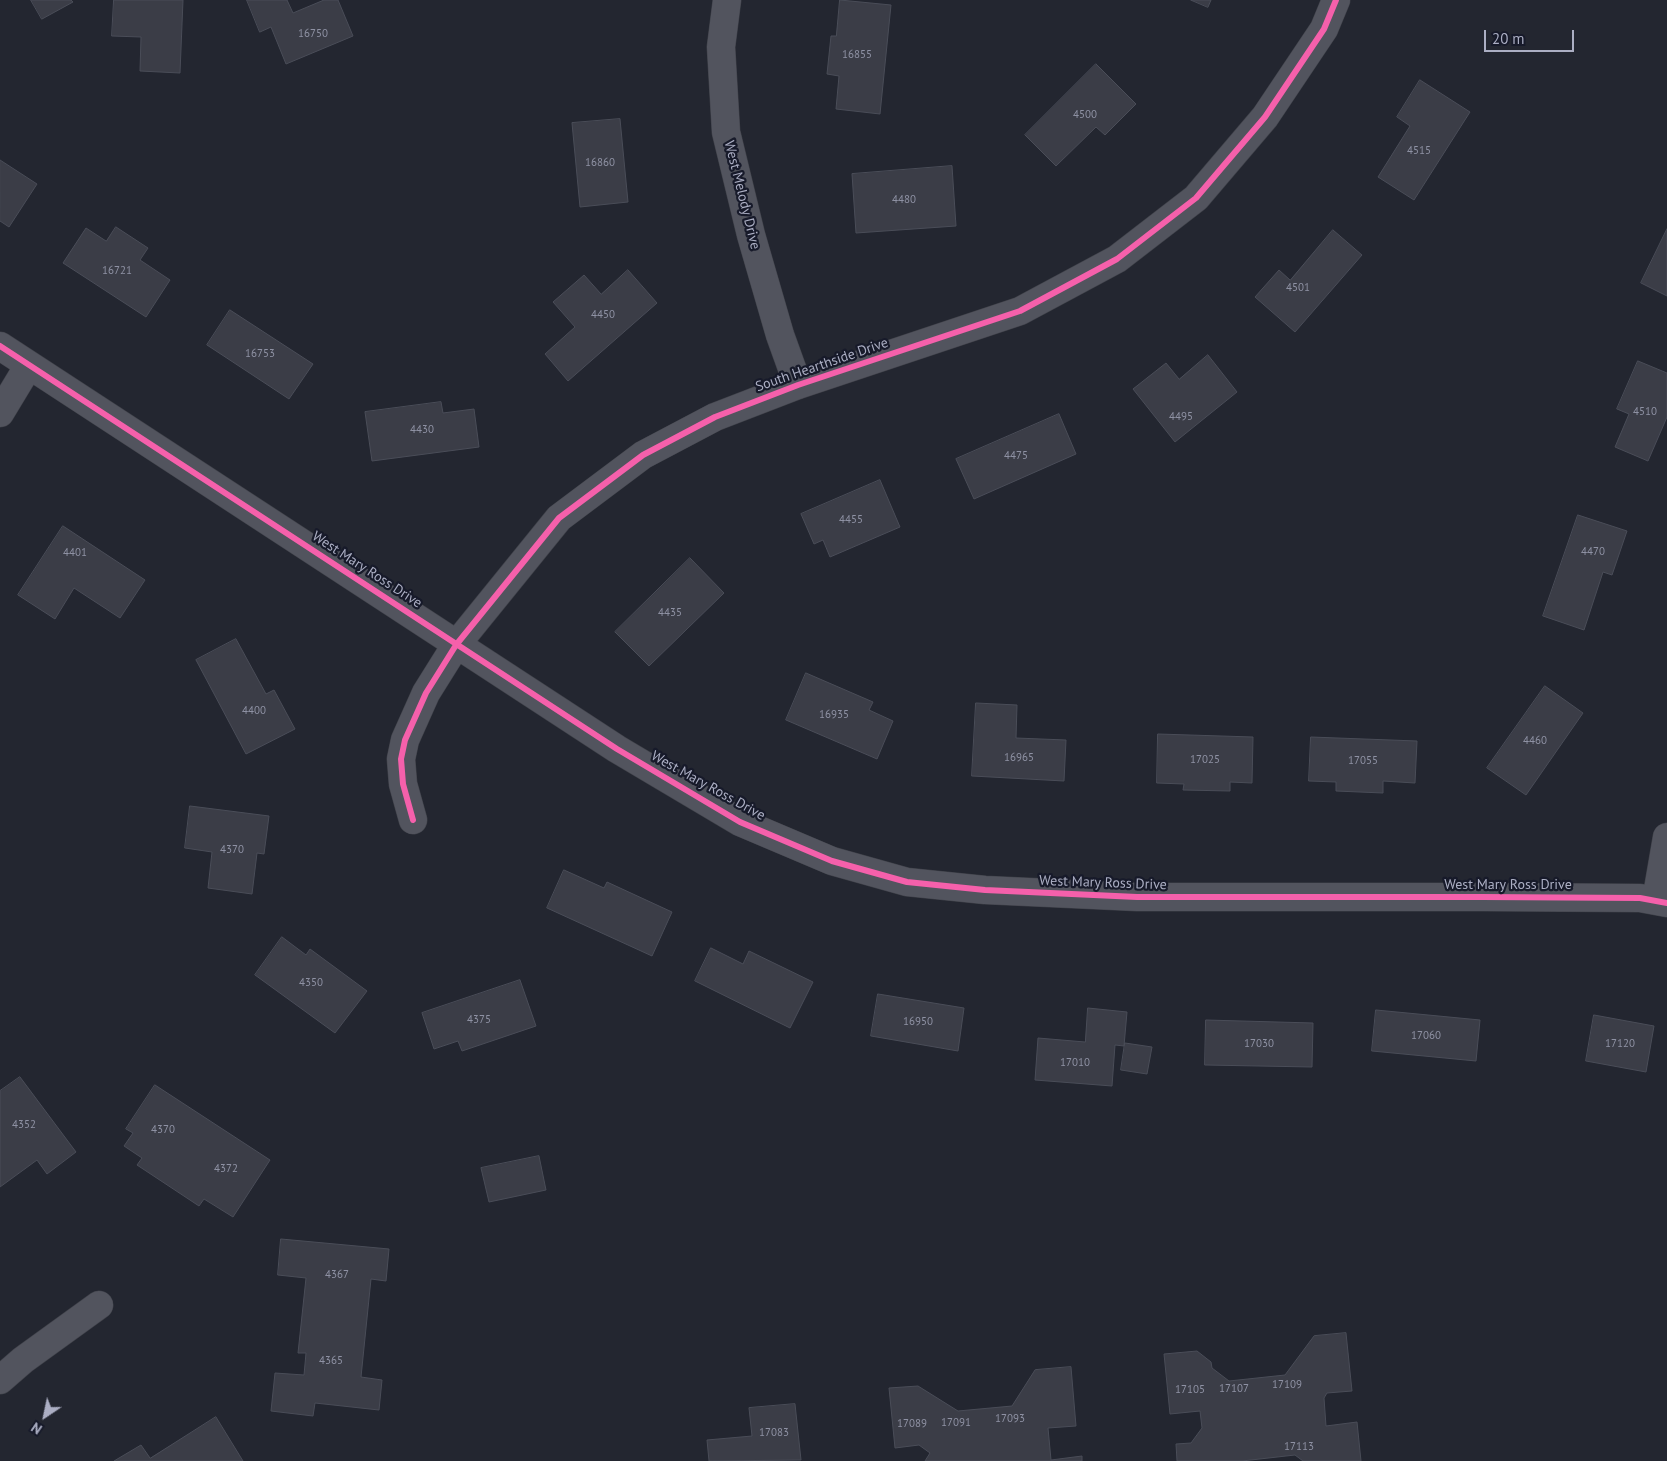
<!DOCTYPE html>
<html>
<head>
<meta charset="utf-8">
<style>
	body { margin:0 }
	#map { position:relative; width:1667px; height:1461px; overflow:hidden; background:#232630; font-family:"PT Sans",sans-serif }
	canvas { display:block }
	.north { position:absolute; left:20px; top:1391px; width:50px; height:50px; -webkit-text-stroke:4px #171a2a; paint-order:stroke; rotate:214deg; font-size:14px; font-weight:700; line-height:20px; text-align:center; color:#abaec3 }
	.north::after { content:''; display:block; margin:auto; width:18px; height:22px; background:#abaec3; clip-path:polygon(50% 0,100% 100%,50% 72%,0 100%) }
	.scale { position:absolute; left:1484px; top:30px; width:90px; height:22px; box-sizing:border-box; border:2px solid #abaec3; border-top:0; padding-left:6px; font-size:15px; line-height:18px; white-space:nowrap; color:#abaec3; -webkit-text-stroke:4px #171a2a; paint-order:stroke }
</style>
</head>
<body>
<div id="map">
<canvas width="1667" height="1461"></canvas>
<div class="north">N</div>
<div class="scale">20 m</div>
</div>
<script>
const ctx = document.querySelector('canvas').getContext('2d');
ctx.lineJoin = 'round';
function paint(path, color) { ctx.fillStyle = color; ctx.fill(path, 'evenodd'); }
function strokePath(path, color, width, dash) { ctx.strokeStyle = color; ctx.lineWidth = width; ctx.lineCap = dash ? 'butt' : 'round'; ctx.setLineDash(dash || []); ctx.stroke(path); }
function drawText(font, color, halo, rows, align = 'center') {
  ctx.font = font + ' "PT Sans",sans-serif'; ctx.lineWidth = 4.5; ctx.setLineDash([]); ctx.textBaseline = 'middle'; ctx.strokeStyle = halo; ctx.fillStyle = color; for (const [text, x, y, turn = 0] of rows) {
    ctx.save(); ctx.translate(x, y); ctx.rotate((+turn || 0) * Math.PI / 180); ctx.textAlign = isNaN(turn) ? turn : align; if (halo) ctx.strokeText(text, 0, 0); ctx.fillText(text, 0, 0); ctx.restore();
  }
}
const building = new Path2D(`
	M31 0H71L73 2 42 19Z
	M114 0H183L180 73 140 71 141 37 112 36Z
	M247 0H287L293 13 324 0H338L353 36 286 64 271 27 260 32Z
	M840 0 891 5 880 114 836 109 839 76 827 74 831 36H836Z
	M1191 0H1211L1208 7Z
	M1096 64 1136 104 1105 135 1096 127 1056 166 1025 135Z
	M1420 80 1470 112 1414 200 1378 177 1410 126 1397 117Z
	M620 119 628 202 580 207 572 123Z
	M0 160 37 184 9 227 0 221Z
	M952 166 956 226 856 233 852 174Z
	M116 227 148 248 140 260 170 280 146 317 63 263 86 228 106 241Z
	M1667 229V296L1641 283Z
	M1333 230 1362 255 1295 332 1255 297 1279 270 1290 280Z
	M628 270 657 303 568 381 545 354 575 327 553 302 584 275 601 294Z
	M230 310 313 364 289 399 207 345Z
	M1208 355 1237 392 1175 442 1133 389 1166 363 1179 379Z
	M1638 361 1667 373V417L1648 461 1615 447 1629 414 1617 409Z
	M441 402 443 413 474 409 479 447 372 461 365 412Z
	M1059 414 1076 454 974 499 956 459Z
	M880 480 900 527 830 557 823 540 814 544 801 514Z
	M1578 515 1627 531 1612 575 1603 572 1584 630 1543 616Z
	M63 526 145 580 120 618 74 588 55 619 18 595Z
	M690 558 724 593 649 666 615 632Z
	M236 639 266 694 274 690 295 729 246 754 196 660Z
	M806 673 873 702 869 710 893 721 877 759 786 720Z
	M1545 686 1583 713 1526 795 1487 768Z
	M976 703 1017 705 1016 738 1066 740 1064 781 972 776Z
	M1158 734 1253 737 1252 783 1230 782V791L1183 790 1184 784 1157 783Z
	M1311 737 1417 741 1415 783 1383 781V793L1336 791V782L1309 781Z
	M190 806 269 816 264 854 257 853 252 894 208 888 212 852 185 848Z
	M564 870 604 888 607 882 672 912 652 956 547 908Z
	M282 937 306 955 310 949 367 991 335 1033 255 975Z
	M711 948 743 964 749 951 813 982 790 1028 695 981Z
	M520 980 536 1026 462 1051 458 1041 434 1049 422 1013Z
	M878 994 964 1008 958 1051 871 1036Z
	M1088 1008 1127 1012 1124 1046 1115 1045 1112 1086 1035 1080 1038 1038 1085 1042Z
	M1376 1010 1480 1020 1476 1061 1372 1051Z
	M1594 1015 1654 1026 1646 1072 1586 1061Z
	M1206 1020 1313 1023 1312 1067 1205 1065Z
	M1125 1043 1152 1047 1147 1074 1121 1070Z
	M20 1077 76 1152 47 1174 37 1160 0 1187V1091Z
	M155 1085 270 1160 233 1217 204 1199 199 1206 137 1165 142 1158 124 1146 133 1133 126 1129Z
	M539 1156 546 1190 489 1202 481 1168Z
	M281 1239 389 1249 386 1281 371 1279 361 1377 382 1380 379 1410 315 1403 313 1416 271 1411 275 1373 304 1375 306 1353H298L306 1278 278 1275Z
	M1346 1333 1352 1391 1327 1393 1324 1398 1326 1426 1357 1422 1361 1461H1303L1295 1455 1242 1461H1177L1176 1444 1191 1443 1202 1428 1200 1411 1170 1414 1164 1354 1197 1351 1211 1362 1212 1368 1229 1381 1285 1375 1314 1336Z
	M1071 1367 1076 1426 1048 1428 1051 1460 1082 1456V1461H925L930 1453 919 1445 895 1448 889 1388 918 1386 958 1411 1012 1406 1035 1370Z
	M795 1404 801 1460 709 1461 707 1440 752 1436 749 1408Z
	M216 1417 243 1461H114L141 1445 150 1458Z`);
const street = new Path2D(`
	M727 0 721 47 726 132 751 235 780 335 798 385
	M0 346 617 749 740 822 832 861 907 882 985 890 1137 897H1483L1640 898 1667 903
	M0 413 29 365
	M413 820 403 784 401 759 405 740 426 693 456 645 559 518 643 455 715 417 798 385 1020 311 1117 259 1196 198 1265 117 1324 29 1336 0
	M1656 901 1667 837
	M0 1380 23 1360 99 1305`);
const cycleway = new Path2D(`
	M0 346 617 749 740 822 832 861 907 882 985 890 1137 897H1483L1640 898 1667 903
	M413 820 403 784 401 759 405 740 426 693 456 645 559 518 643 455 715 417 798 385 1020 311 1117 259 1196 198 1265 117 1324 29 1336 0`);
const numberNames = [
	["16750",313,34],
	["16855",857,55],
	["4500",1085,115],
	["4515",1419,151],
	["16860",600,163],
	["4480",904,200],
	["16721",117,271],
	["4501",1298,288],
	["4450",603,315],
	["16753",260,354],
	["4510",1645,412],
	["4495",1181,417],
	["4430",422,430],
	["4475",1016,456],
	["4455",851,520],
	["4470",1593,552],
	["4401",75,553],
	["4435",670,613],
	["4400",254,711],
	["16935",834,715],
	["4460",1535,741],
	["16965",1019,758],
	["17025",1205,760],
	["17055",1363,761],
	["4370",232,850],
	["4350",311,983],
	["4375",479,1020],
	["16950",918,1022],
	["17060",1426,1036],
	["17030",1259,1044],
	["17120",1620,1044],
	["17010",1075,1063],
	["4352",24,1125],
	["4370",163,1130],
	["4372",226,1169],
	["4367",337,1275],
	["4365",331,1361],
	["17109",1287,1385],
	["17107",1234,1389],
	["17105",1190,1390],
	["17093",1010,1419],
	["17091",956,1423],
	["17089",912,1424],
	["17083",774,1433],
	["17113",1299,1447]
];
const streetNames = [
	["West Melody Drive",742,195,76],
	["South Hearthside Drive",822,365,-19],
	["West Mary Ross Drive",367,570,33],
	["West Mary Ross Drive",708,786,29],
	["West Mary Ross Drive",1103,883,2],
	["West Mary Ross Drive",1508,885]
];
paint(building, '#3b3d47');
strokePath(building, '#4a4d58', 1);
strokePath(street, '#3f4149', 29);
strokePath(street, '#52545e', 28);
strokePath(cycleway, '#f560ab', 6);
drawText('11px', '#8f92a4', null, numberNames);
drawText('14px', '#abaec3', '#171a2a', streetNames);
</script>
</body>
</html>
